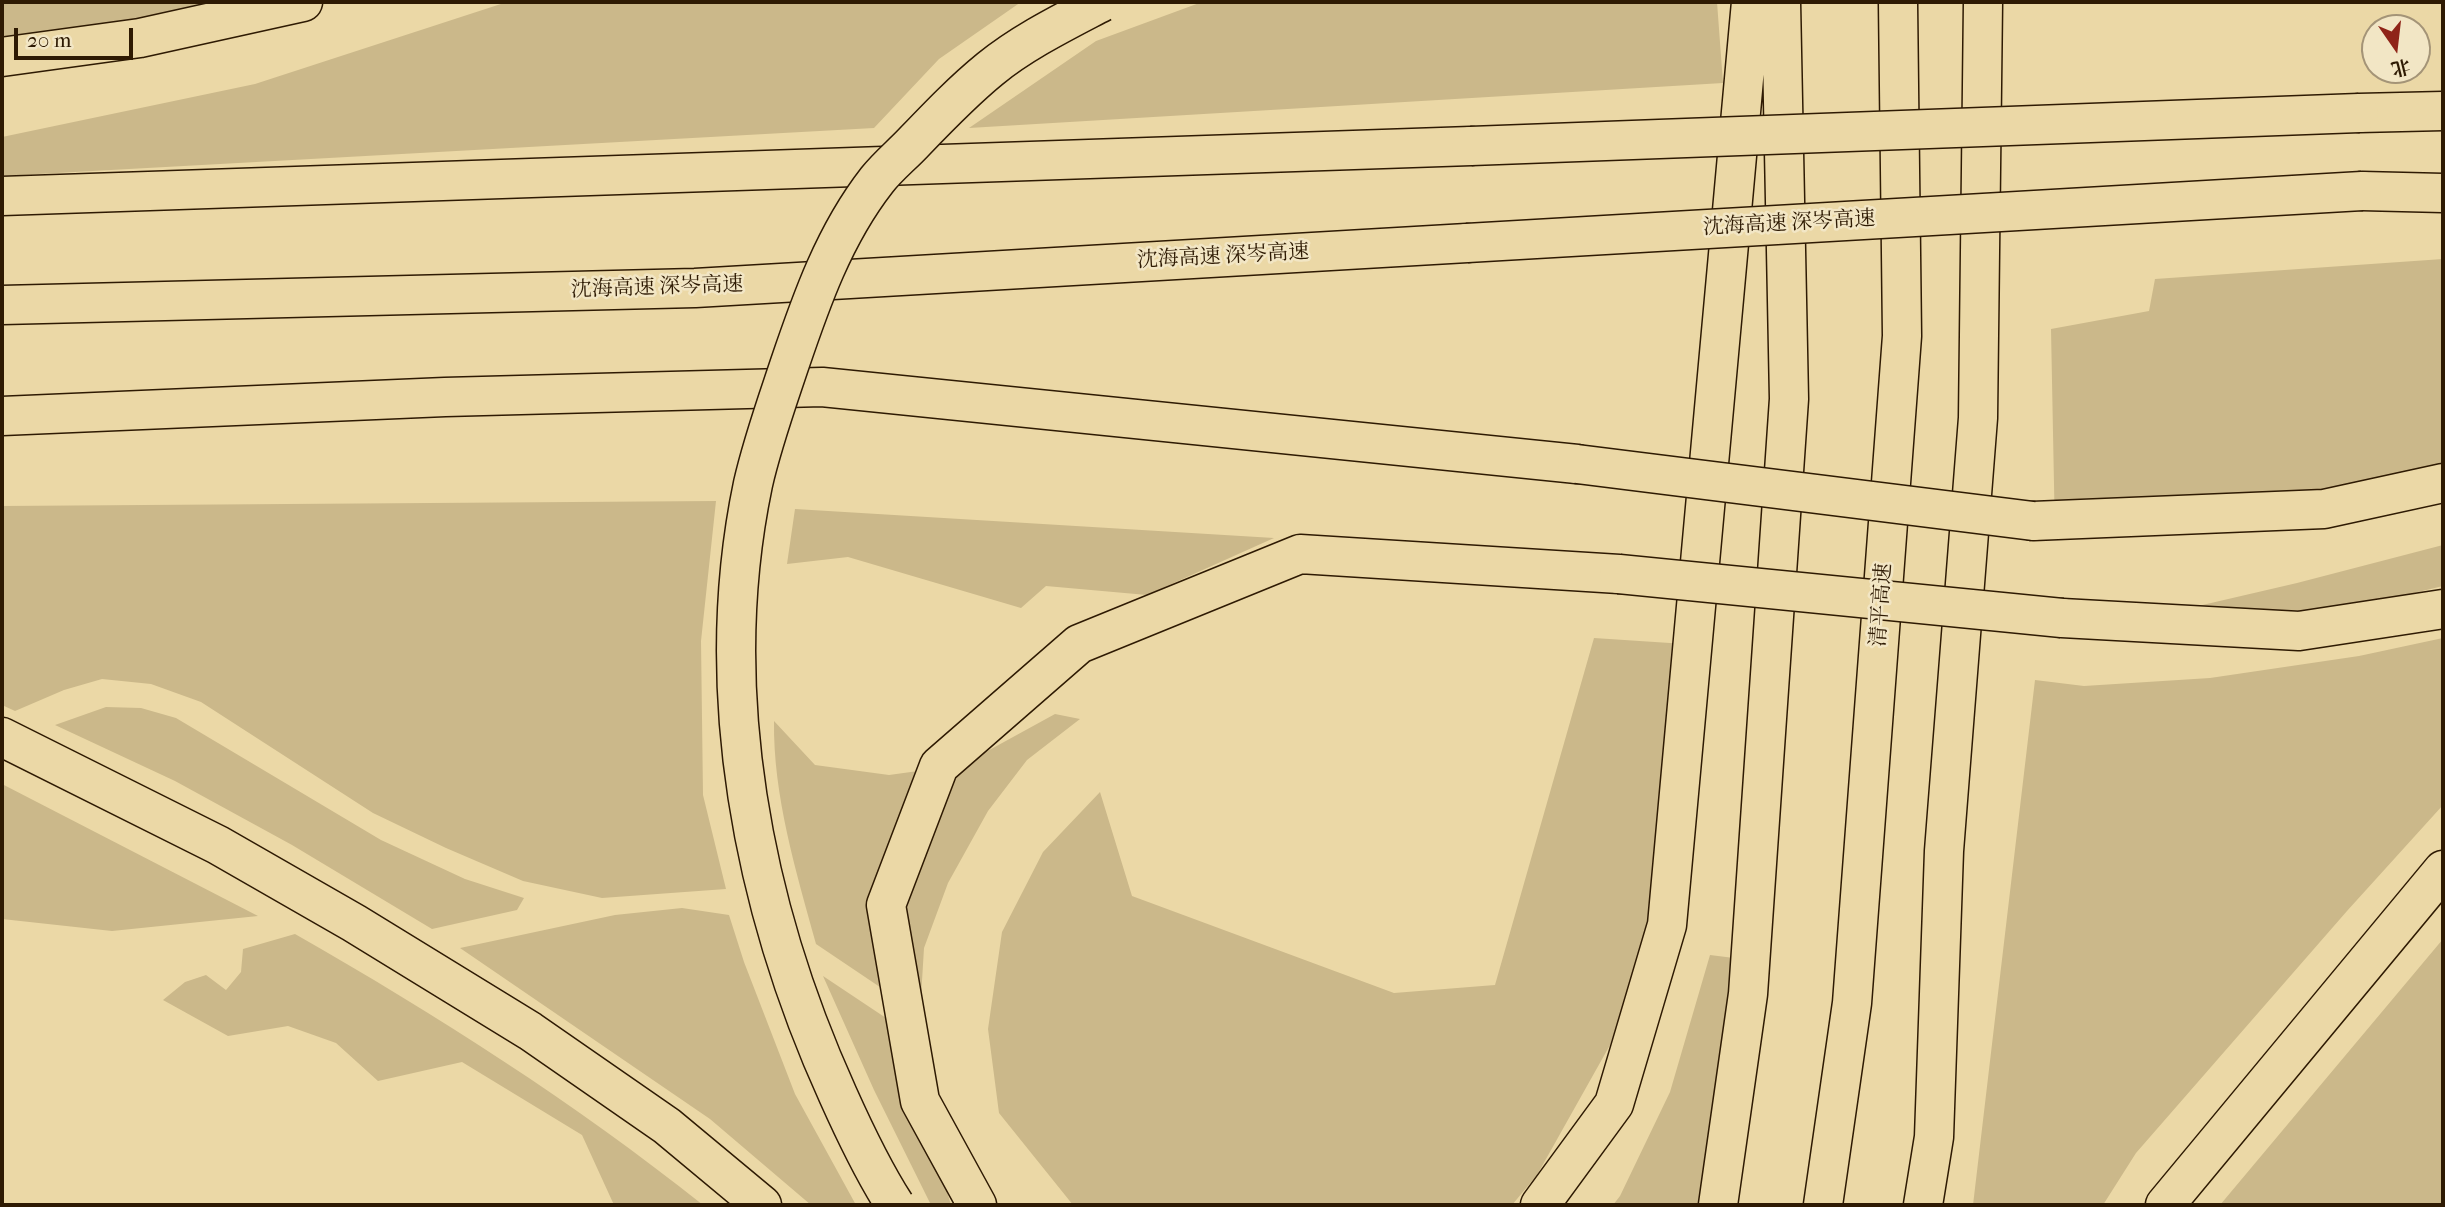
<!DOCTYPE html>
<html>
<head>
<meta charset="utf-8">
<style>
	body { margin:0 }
	#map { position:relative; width:2445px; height:1207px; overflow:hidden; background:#ebd8a6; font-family:"IM FELL French Canon","Noto Serif SC",serif }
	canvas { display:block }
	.frame { position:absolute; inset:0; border:4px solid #2e1a03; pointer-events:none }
	.north { position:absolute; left:2361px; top:14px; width:70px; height:70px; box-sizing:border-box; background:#f2e6c5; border:2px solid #a49477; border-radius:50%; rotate:166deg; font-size:19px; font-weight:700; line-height:28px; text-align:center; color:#2e1a03 }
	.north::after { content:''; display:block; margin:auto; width:24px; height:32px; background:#8f2418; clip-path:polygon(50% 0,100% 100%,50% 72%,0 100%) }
	.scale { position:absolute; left:14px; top:28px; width:119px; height:32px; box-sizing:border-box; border:4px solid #2e1a03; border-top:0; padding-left:9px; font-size:21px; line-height:24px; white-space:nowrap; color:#2e1a03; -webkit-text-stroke:5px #f2e6c5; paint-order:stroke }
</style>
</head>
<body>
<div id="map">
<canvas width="2445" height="1207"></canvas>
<div class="frame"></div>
<div class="north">北</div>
<div class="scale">20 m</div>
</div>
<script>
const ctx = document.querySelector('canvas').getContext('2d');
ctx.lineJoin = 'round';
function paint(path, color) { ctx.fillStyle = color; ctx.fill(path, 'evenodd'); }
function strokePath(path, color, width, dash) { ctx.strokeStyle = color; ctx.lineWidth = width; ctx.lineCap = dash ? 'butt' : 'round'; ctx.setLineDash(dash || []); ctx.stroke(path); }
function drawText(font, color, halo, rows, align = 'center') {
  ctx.font = font + ' "IM FELL French Canon","Noto Serif SC",serif'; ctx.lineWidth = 5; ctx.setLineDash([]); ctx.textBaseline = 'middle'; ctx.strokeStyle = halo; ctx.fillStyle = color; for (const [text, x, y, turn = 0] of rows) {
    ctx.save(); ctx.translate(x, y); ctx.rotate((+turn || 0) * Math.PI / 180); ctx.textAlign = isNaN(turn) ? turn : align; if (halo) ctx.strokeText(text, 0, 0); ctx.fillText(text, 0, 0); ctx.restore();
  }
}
const green = new Path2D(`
	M2 2H240L2 54Z
	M507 2H1021L939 59 874 128 2 176V137L255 84Z
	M1202 2H1717L1723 83 969 128 1096 41Z
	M2443 259V481L2055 536 2051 329 2149 311 2155 279Z
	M716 501 701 641 703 795 726 889 602 898 523 881 446 848 373 813 201 702 151 684 102 679 64 690 15 711 2 705V506Z
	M795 509 1274 538 1147 595 1046 586 1021 608 848 557 787 564Z
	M2443 545V586L2393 598 2294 613H2168L2297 583Z
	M1594 638 1685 644 1655 917 1610 1045 1537 1175 1512 1205H1073L999 1113 988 1029 1002 932 1043 852 1100 792 1132 896 1394 993 1495 985Z
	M2443 638V805L2347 911 2136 1153 2103 1205H1973L2035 680 2084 686 2210 678 2359 656Z
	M106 707 141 708 176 718 381 840 465 879 524 898 517 910 432 929 292 845 175 781 55 725Z
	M1055 714 1080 719 1027 760 988 811 948 883 924 948 920 1014 816 944C796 871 773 796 774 721L815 765 889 775 962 765Z
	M2 784 258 916 112 931 2 919Z
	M682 908 729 915 744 962 795 1094 856 1205H811L710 1119 460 948 615 915Z
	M295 934C437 1015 575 1103 703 1205H614L582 1135 462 1062 378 1081 336 1043 288 1026 228 1036 163 1000 185 982 206 975 226 990 241 972 243 949Z
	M2443 939V1205H2220Z
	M1710 955 1734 958 1709 1205H1613L1620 1196 1670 1092Z
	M823 976 916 1038 930 1135 951 1205H931L874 1090Z`);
const motorway = new Path2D(`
	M2 57 140 38 303 2
	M2359 113 2443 111
	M2362 191 2443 193
	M2 196 1471 146
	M2 305 695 288 1467 243
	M2 416 445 397 822 387 1577 464
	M2033 521 2324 509 2443 483
	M2062 618 2299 631 2443 609
	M2 737 218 845 354 923 530 1031 667 1126 762 1205
	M977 1205 920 1101 886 905 939 766 1079 644 1300 554 1619 574
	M1540 1205 1614 1104 1667 925 1751 2
	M1718 1205 1748 994 1789 399 1781 2
	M1823 1205 1852 1003 1902 336 1898 2
	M1923 1205 1934 1137 1944 851 1978 418 1983 2
	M2165 1205 2443 870`);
const motorwayBridge = new Path2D(`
	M1471 146 2359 113
	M1467 243 2362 191
	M1577 464 2033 521
	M1619 574 2062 618
	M895 1205C873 1171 855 1133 838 1095 753 908 710 689 753 484 762 444 776 405 789 366 811 301 834 235 877 180 888 166 903 154 915 141 939 116 963 91 990 69 1023 42 1064 22 1102 2`);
const streetNames = [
	["沈海高速 深岑高速",1789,224,-3],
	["沈海高速 深岑高速",1223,257,-3],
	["沈海高速 深岑高速",657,288,-2],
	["清平高速",1882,605,-86]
];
paint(green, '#cbb88a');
strokePath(motorway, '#2e1a03', 41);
strokePath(motorway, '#ebd8a6', 38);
strokePath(motorwayBridge, '#2e1a03', 41, []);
strokePath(motorwayBridge, '#ebd8a6', 38);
drawText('21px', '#2e1a03', '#f2e6c5', streetNames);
</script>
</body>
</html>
